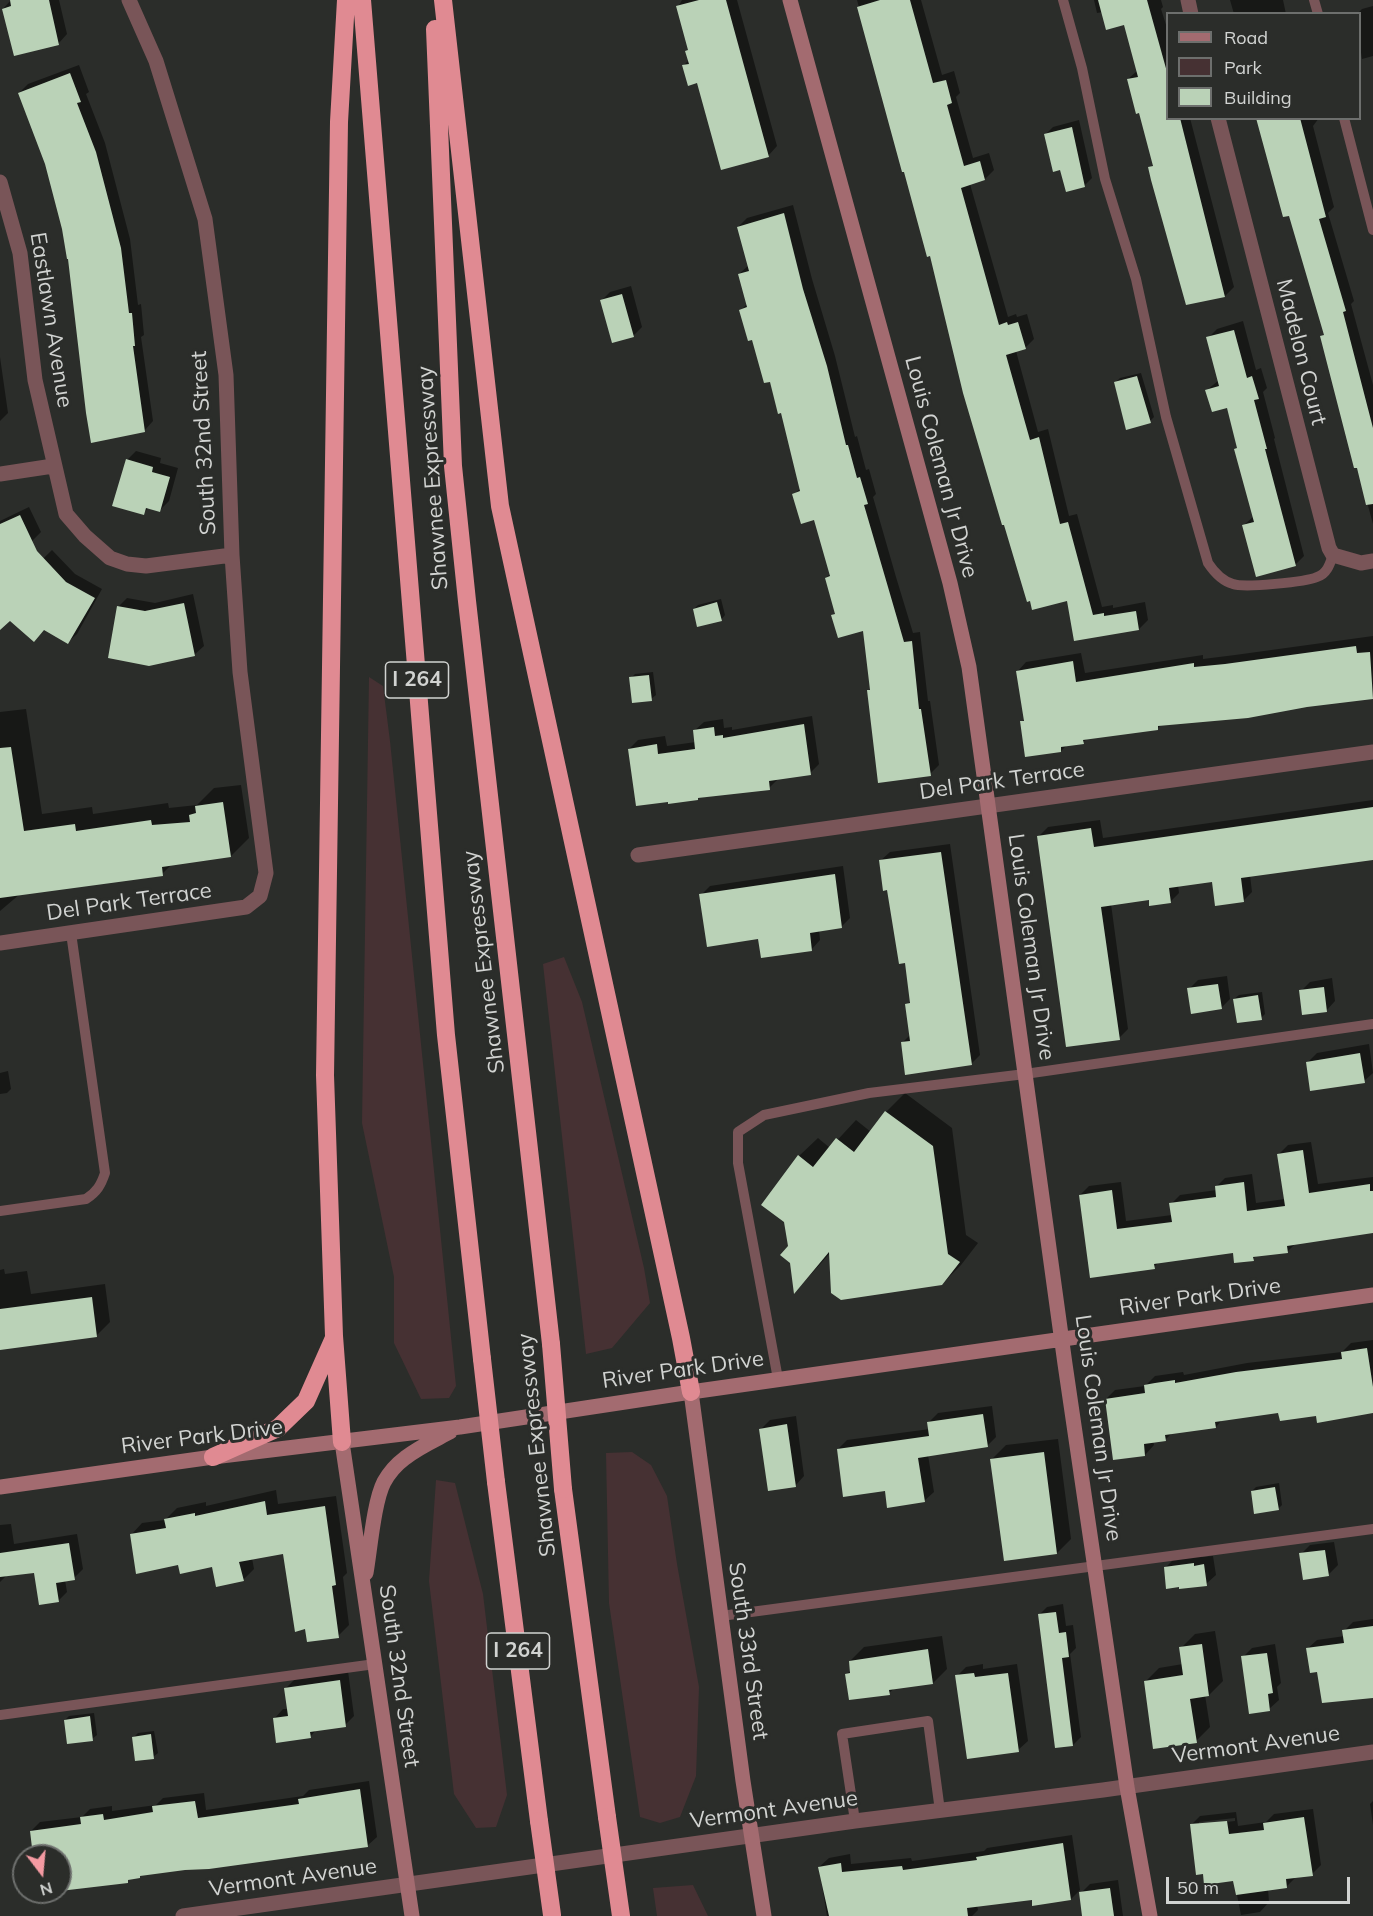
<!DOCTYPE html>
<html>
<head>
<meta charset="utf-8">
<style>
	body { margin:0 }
	#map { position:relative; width:1373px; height:1916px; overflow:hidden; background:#2b2d2a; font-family:Mulish,sans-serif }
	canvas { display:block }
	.legend { position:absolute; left:1166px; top:12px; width:195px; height:108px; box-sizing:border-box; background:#2b2d2a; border:2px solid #6d6f6d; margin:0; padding:8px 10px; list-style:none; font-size:18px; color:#d1d3d1 }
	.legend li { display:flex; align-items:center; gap:12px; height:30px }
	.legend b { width:30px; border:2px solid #6d6f6d }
	.north { position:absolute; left:12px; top:1844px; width:60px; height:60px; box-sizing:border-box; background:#2b2d2a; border:2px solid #6d6f6d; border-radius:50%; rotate:164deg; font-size:16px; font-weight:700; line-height:24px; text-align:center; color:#d1d3d1 }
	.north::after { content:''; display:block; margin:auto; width:21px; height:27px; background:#f49aa2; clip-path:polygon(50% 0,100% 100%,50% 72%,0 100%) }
	.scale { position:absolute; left:1166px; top:1877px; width:184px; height:27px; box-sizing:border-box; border:3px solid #d1d3d1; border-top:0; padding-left:8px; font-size:18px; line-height:21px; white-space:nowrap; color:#d1d3d1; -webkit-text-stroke:4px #2b2d2a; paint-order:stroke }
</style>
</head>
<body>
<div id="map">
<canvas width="1373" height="1916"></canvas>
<ul class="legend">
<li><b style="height:8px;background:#a36b70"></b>Road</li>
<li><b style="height:16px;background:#463133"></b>Park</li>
<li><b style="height:16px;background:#bad2b7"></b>Building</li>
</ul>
<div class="north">N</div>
<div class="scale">50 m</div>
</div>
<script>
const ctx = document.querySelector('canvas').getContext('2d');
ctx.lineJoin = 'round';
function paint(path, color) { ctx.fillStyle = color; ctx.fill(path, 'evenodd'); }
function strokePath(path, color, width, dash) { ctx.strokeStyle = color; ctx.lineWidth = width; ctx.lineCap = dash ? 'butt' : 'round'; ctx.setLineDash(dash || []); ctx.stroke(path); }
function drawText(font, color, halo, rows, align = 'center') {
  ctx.font = font + ' Mulish,sans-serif'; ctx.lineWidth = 6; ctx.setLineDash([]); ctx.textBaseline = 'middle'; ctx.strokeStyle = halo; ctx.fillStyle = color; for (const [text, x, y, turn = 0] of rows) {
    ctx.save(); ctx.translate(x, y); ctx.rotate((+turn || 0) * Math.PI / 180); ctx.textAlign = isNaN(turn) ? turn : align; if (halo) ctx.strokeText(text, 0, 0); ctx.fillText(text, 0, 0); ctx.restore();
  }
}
const green = new Path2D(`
	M369 677 383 686 390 741 456 1386 449 1398 421 1399 394 1343V1277L362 1123Z
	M564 957 582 1002 644 1268 650 1303 612 1348 586 1354 543 964Z
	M632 1452 651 1465 667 1496 677 1564 699 1687 696 1776 680 1817 660 1823 640 1817 609 1603 606 1453Z
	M436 1480 455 1483 483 1594 507 1795 496 1827 476 1828 454 1794 429 1581Z
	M693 1885 708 1916H657L653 1888Z`);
const shadow = new Path2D(`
	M11 0H59L67 34 58 44 3 9Z
	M682 0H737L777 146 768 156 683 66 689 60V49L678 7Z
	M857 0H921L942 75 954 71 960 93 956 97 973 158 989 153 994 170 985 179 970 184 1008 317 1016 314 1017 317 1027 314 1034 339 1025 348 1016 351 1038 432 1048 429 1069 516 1077 514 1102 607 1113 605V608L1145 602 1148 620 1139 629 1075 640 1069 599 931 254 906 170 903 171Z
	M1094 0H1161L1163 7 1161 9 1168 31V118H1190L1234 287 1225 296 1187 303 1150 168 1154 164 1140 111 1128 79 1138 70 1125 23 1103 12 1097 13Z
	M1230 0H1283L1286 14H1234Z
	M1373 6V56L1362 59 1360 46V14H1357L1362 9Z
	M79 65 89 92 86 94 105 143 130 239 138 305 141 304 144 335 141 337 153 421 144 431 70 257 46 163 19 93 28 84Z
	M1258 118H1319L1313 126 1334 207 1328 213 1354 301 1351 304 1373 385V524L1322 337 1325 334 1290 214Z
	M1079 120 1092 178 1084 186 1061 168 1045 135 1053 127Z
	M793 205 812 279 835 356 855 437 857 436 866 470 869 469 876 494 873 497 896 577 913 633 920 632 928 701H930L939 765 930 774 868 691 871 688 864 629 833 615 836 612 826 578 831 573 816 518 794 494 801 488 782 411 741 310 747 304 739 274 749 265 738 227 747 218Z
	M631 286 642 327 633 336 601 301 610 292Z
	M1243 321 1256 370 1261 368 1267 388 1263 392 1275 438 1274 439 1304 556 1295 565 1243 526 1254 516 1236 449 1238 447 1228 406 1207 390 1219 380 1208 338 1217 329Z
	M0 357 8 413 0 421Z
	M1141 373 1154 417 1150 421 1116 382 1120 378Z
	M136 451 161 458 160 463 178 468 169 501 160 510 150 507 143 513 127 460Z
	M29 507 41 532 32 541 0 556V521Z
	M52 550 75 574 102 589 77 634 68 642 45 629 10 619 0 628V601Z
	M193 594 204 646 194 655 118 607 127 598 155 603Z
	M721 599 725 615 721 620 694 609 698 605Z
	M1373 636V697L1161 725 1158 728 1088 738 1083 742 1067 745 1061 751 1022 722 1025 718 1017 672 1026 662 1081 653 1085 673 1203 655V659L1235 655Z
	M653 672 656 695 651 699 631 678 635 674Z
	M26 709 42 814 92 807 93 814 168 803 169 808 197 805 214 788 241 785 249 838 231 856 172 864 162 874 20 894 0 911V712Z
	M812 716 819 764 810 773 778 779 769 788 669 802 629 749 638 740 665 736 667 746 696 742 694 731 704 722 723 719 724 728 732 727V730Z
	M1373 800V859L1250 875 1252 892 1243 901 1213 880 1178 885 1179 893 1170 902 1150 899 1111 904 1128 1029 1119 1038 1039 836 1048 827 1100 820 1103 838Z
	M950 844 980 1055 971 1064 902 1043 911 1034 907 1005 911 1000 906 961 880 861 890 852Z
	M843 866 850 918 841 927 819 930 820 940 811 950 759 937 701 895 710 886Z
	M1227 976 1230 999 1221 1008 1189 989 1198 980Z
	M1332 978 1335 1001 1326 1011 1301 991 1310 982Z
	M1262 992 1265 1014 1261 1018 1234 999 1239 995Z
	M1369 1044 1373 1073 1364 1081 1308 1062 1317 1053Z
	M8 1071 11 1089 7 1093 0 1094V1073Z
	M905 1093 952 1128 966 1235 978 1243 961 1265 942 1284 831 1252 796 1291 789 1246 799 1156 818 1138 830 1148 856 1120 871 1132 886 1112Z
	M1311 1142 1318 1184 1373 1177V1232L1296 1243 1287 1252 1257 1255 1253 1259 1234 1252 1160 1261 1154 1267 1080 1195 1089 1186 1121 1182 1126 1221 1172 1215 1171 1204 1180 1195 1217 1190 1216 1187 1225 1178 1252 1174 1256 1203 1285 1199 1279 1154 1288 1145Z
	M4 1269 5 1274 27 1271 31 1294 105 1284 110 1322 96 1336 0 1349V1270Z
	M1373 1340V1413L1318 1415 1280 1411 1222 1420 1216 1427 1172 1433 1165 1440 1153 1441 1154 1445 1145 1455 1106 1399 1115 1390 1145 1386 1155 1376 1183 1372 1184 1375 1247 1363 1342 1352 1351 1343Z
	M992 1406 996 1437 987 1446 928 1455 934 1492 924 1501 886 1489 838 1449 847 1440 930 1429 929 1422 938 1413Z
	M796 1416 804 1476 795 1486 761 1429 770 1420Z
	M1058 1439 1071 1539 1057 1553 992 1459 1006 1445Z
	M1279 1483 1282 1505 1278 1509 1252 1491 1256 1487Z
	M276 1490 278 1504 336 1496 347 1573 343 1577 349 1625 338 1636 285 1552 252 1558 254 1569 243 1580 213 1565 179 1563 131 1535 142 1523 165 1520 177 1508 206 1502V1506Z
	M11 1524 14 1544 77 1534 83 1569 74 1578 65 1580 67 1592 58 1601 35 1571 7 1575 0 1582V1525Z
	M1334 1542 1338 1565 1329 1574 1301 1554 1310 1545Z
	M1202 1555V1557L1213 1556 1216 1575 1206 1584 1166 1567 1175 1558Z
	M1063 1604 1066 1626 1073 1625 1076 1648 1070 1654 1081 1737 1073 1745 1039 1615 1047 1607Z
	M1373 1619V1696L1319 1670 1307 1649 1317 1640 1345 1636 1344 1631 1353 1622Z
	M1215 1631 1223 1681 1209 1695H1205L1210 1727 1196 1741 1145 1682 1159 1668 1183 1664 1181 1648 1195 1634Z
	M942 1636 947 1669 933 1683 895 1688 889 1693 847 1674 851 1670 850 1661 864 1647Z
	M1275 1644 1281 1683 1277 1687 1279 1700 1269 1709 1243 1657 1252 1648Z
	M983 1664V1669L1017 1664 1028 1741 1018 1750 957 1676 966 1667Z
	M348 1671 354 1716 345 1725 317 1729 310 1737 274 1719 283 1709H289L286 1688 295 1679Z
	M94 1713 97 1735 92 1739 65 1720 69 1716Z
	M154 1731 158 1753 153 1757 134 1737 138 1733Z
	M369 1781 377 1837 367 1846 185 1868 60 1889V1856H34L31 1831 40 1822 82 1817 90 1809 112 1806V1811L156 1805 163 1798 204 1793 206 1810 303 1796 309 1790Z
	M1373 1801V1825L1370 1804Z
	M1313 1809 1321 1865 1312 1874 1295 1878 1286 1887 1268 1889 1269 1902 1260 1912 1241 1915 1234 1880 1191 1825 1200 1816 1236 1812 1238 1826 1266 1822 1274 1814ZM1235 1818V1821L1199 1825V1822Z
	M1072 1835 1080 1890 1071 1899 1033 1898 977 1905 978 1910 972 1916H827L819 1867 829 1858 850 1854 851 1864 911 1858 912 1861 984 1851 987 1848Z
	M1118 1880 1123 1916H1084L1081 1893 1090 1884Z`);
const building = new Path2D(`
	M10 0H49L59 45 14 56 2 9 11 6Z
	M699 0H726L769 157 721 170 697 83 688 86 682 65 689 64 685 51 688 50 676 6Z
	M880 0H910L933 83 946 80 952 103 947 105 964 166 980 161 985 180 961 188 999 325 1007 322 1008 325 1018 322 1026 349 1006 355 1030 440 1039 437 1060 524 1068 522 1093 615 1104 613V616L1136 611 1139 630 1074 641 1067 601 1032 610 1030 601 1027 602 1004 525H1002L963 393 930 256 927 257 904 172H902L857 7Z
	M1098 0H1147L1167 72V118H1180L1225 297 1186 305 1151 180 1148 167 1153 166 1139 113 1136 114 1127 79 1138 77 1124 25 1106 30Z
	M70 73 81 102 77 103 96 152 121 248 129 313H132L135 346H133L145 432 91 443 86 413 68 259H67L62 229 45 164 18 93Z
	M1256 118H1300L1326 217 1319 219 1346 311 1343 312 1373 428V504L1366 505 1357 468H1354L1320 336 1324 335 1289 216 1283 217Z
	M1072 127 1085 187 1066 192 1060 170 1053 172 1044 134Z
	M784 213 803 289 827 366 846 445H848L857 478 860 477 868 504 864 505 888 587 904 642 912 641 919 709H921L931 776 878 783 867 690H870L863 631 838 638 831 615 835 614 825 578 830 576 814 520 801 524 792 494 800 491 781 413 778 414 770 382 764 383 752 340 748 341 739 310 747 307 738 274 749 271 737 227Z
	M622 294 634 337 612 343 600 300Z
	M1234 330 1247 378 1252 376 1259 399 1254 400 1267 449H1265L1296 566 1256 577 1242 525 1254 522 1234 449 1237 448 1227 408 1212 412 1205 390 1219 386 1206 337Z
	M1137 376 1151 423 1126 430 1114 382Z
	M126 459 153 467 152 472 170 477 160 512 146 508 144 515 112 506Z
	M20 515 37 551 66 582 95 598 68 644 44 630 34 642 10 621 0 630V524Z
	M717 602 722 621 697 627 693 609Z
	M184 603 195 656 149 666 108 658 117 606 145 611Z
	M1356 646 1357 653 1370 652 1373 699 1307 707 1248 718 1158 726V730L1083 740 1084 744 1061 747V752L1025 757 1020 721H1024L1016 671 1073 661 1076 682 1194 663V667L1225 664Z
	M649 675 652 701 632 703 629 677Z
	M804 724 811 775 769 781 770 790 698 798V800L668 804V802L636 806 628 749 657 744 658 754 695 749 693 730 714 727 715 736 723 735V738Z
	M11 747 24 831 75 824 76 831 151 820 152 825 190 822 189 815 196 813 195 806 223 802 231 857 162 867 163 876 0 898V748Z
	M1373 807V860L1241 878 1244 902 1215 906 1212 882 1169 888 1171 903 1149 906V900L1101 907 1120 1040 1066 1047 1037 836 1091 828 1094 847Z
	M941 852 972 1065 905 1075 901 1042 910 1041 905 1004 910 1003 905 963 899 964 887 890 883 891 879 860Z
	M835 874 842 928 810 933 812 951 761 958 758 939 707 947 699 894Z
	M1218 984 1222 1009 1191 1014 1187 988Z
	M1324 987 1327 1012 1302 1015 1299 990Z
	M1258 995 1262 1020 1237 1023 1233 999Z
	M1360 1053 1365 1083 1310 1091 1306 1062Z
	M885 1111 933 1146 948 1254 960 1262 942 1285 841 1300 831 1293 829 1252 794 1294 790 1263 780 1255 788 1246 784 1222 761 1205 798 1155 813 1167 836 1138 854 1152Z
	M1303 1150 1309 1193 1370 1184V1191H1373V1233L1287 1246 1288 1253 1253 1257 1254 1261 1234 1263 1233 1253 1154 1264 1155 1269 1090 1278 1079 1195 1112 1190 1117 1229 1172 1222 1169 1203 1216 1197 1215 1186 1244 1182 1247 1211 1285 1206 1277 1154Z
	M92 1297 97 1337 0 1350V1309Z
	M1367 1348 1373 1387V1413L1317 1423 1316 1416 1280 1421 1278 1413 1215 1422 1216 1428 1165 1435 1166 1441 1144 1444 1145 1456 1113 1460 1105 1399 1145 1393 1144 1385 1155 1383 1175 1380V1383L1236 1372 1342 1359 1341 1352Z
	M983 1414 988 1447 918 1458 925 1502 887 1508 885 1491 843 1497 837 1449 929 1436 927 1422Z
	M787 1424 796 1487 768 1491 759 1429Z
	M1044 1452 1057 1554 1004 1561 990 1459Z
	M1275 1487 1279 1510 1254 1514 1251 1491Z
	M265 1501 267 1515 325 1506 336 1585 332 1586 339 1638 307 1642 305 1629 295 1632 283 1554 239 1562 244 1581 216 1587 212 1567 180 1574 178 1565 136 1574 130 1534 166 1528 164 1519 195 1513V1516Z
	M69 1543 75 1580 56 1583 59 1602 39 1605 34 1573 0 1577V1553Z
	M1325 1550 1329 1576 1303 1580 1299 1553Z
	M1194 1563V1566L1204 1564 1207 1586 1179 1589V1587L1166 1589 1164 1567Z
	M1056 1612 1059 1633 1066 1632 1069 1657 1062 1658 1073 1746 1055 1748 1038 1614Z
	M1373 1626V1698L1322 1703 1317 1672 1310 1673 1306 1648 1344 1643 1342 1630Z
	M1202 1644 1209 1696 1190 1699 1197 1743 1153 1749 1144 1681 1183 1675 1179 1647Z
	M928 1649 933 1684 889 1690 890 1695 849 1700 845 1674 850 1673 849 1661Z
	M1267 1653 1273 1693 1268 1694 1270 1711 1249 1714 1241 1656Z
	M974 1673 975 1677 1008 1673 1019 1752 967 1759 955 1675Z
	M340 1680 346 1727 310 1732 311 1738 276 1743 273 1718 288 1716 284 1688Z
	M90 1716 93 1741 67 1744 64 1720Z
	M151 1734 154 1759 135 1761 132 1737Z
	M360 1789 368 1847 209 1869 185 1870 140 1876V1878L128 1880V1883L60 1891V1856H33L30 1831 81 1824 80 1817 103 1814 104 1820 153 1812 152 1806 195 1801 198 1818 299 1804 298 1799Z
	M1304 1817 1313 1876 1286 1879 1287 1888 1236 1895 1233 1881 1204 1885 1203 1874 1196 1875 1190 1824 1227 1821 1229 1834 1264 1830 1263 1823Z
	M1063 1843 1071 1900 1032 1906V1900L967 1908 968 1916H829L818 1867 841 1863 842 1872 902 1866 903 1870 977 1860 976 1857Z
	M1110 1888 1114 1916H1082L1079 1892Z`);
const lane = new Path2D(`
	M1063 0 1082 68 1105 179 1136 279 1166 417 1208 563C1214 572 1222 581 1233 584 1244 588 1306 582 1317 577 1327 574 1330 564 1333 555
	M1314 0 1318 14
	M1344 118 1373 230
	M0 1211 86 1199C97 1192 101 1185 105 1173L71 933
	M778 1379 738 1163V1132L764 1115 869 1093 1025 1074 1373 1024
	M721 1616 1373 1529
	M0 1715 375 1664
	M855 1821 842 1734 928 1721 940 1811`);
const street = new Path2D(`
	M1188 0 1191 14
	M1218 118 1329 548 1333 555 1361 563 1373 561
	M0 182 20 253 35 380 66 514 85 536 110 558 127 564 146 566 232 555
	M0 474 53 466
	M638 855 1373 752
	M0 943 246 907 260 896 266 873 240 672 232 555 226 375 205 219 156 61 129 0
	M183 1916 855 1821 1103 1790 1373 1752`);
const secondary = new Path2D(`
	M790 0 950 583 969 667 1065 1364 1127 1787 1150 1916
	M691 1392 743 1781 764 1916
	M342 1442 412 1916
	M0 1487 213 1457 460 1427 691 1392 1373 1295
	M366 1573C370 1550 374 1501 384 1482 389 1473 397 1464 405 1458 419 1447 435 1440 450 1432`);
const highway = new Path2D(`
	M362 0 446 1035 482 1359
	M443 0 500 506 681 1338 691 1392
	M435 29 453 466 467 601 551 1344
	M342 1442 334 1336 325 1075 339 122 346 0
	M213 1457 278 1428 306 1401 334 1338
	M496 1482 539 1821
	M563 1489 607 1817`);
const highwayBridge = new Path2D(`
	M551 1344 563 1489
	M482 1359 496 1482
	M607 1817 621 1916
	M539 1821 552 1915`);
const shields = [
	[417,680,63],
	[518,1651,63]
];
const shieldNames = [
	["I 264",417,680],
	["I 264",518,1651]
];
const streetNames = [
	["Eastlawn Avenue",51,320,81],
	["Madelon Court",1301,352,76],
	["South 32nd Street",204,443,-93],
	["Louis Coleman Jr Drive",941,467,75],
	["Shawnee Expressway",433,478,-94],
	["Del Park Terrace",1002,781,-8],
	["Del Park Terrace",129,902,-8],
	["Louis Coleman Jr Drive",1031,947,82],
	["Shawnee Expressway",484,962,-97],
	["River Park Drive",1200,1297,-8],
	["River Park Drive",683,1370,-8],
	["Louis Coleman Jr Drive",1098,1428,82],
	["River Park Drive",202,1437,-7],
	["Shawnee Expressway",537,1445,-96],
	["South 33rd Street",748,1651,82],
	["South 32nd Street",399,1676,82],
	["Vermont Avenue",1256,1745,-8],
	["Vermont Avenue",774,1810,-8],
	["Vermont Avenue",293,1878,-8]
];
paint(green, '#463133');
paint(shadow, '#0007');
paint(building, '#bad2b7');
strokePath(lane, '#795558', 10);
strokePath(street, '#795558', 15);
strokePath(secondary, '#a36b70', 15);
strokePath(highway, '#e08a92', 18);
strokePath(highwayBridge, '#e08a92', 18);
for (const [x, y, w] of shields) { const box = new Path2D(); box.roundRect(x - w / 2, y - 18, w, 36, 4.5); ctx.fillStyle = '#2b2d2a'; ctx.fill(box); strokePath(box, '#d1d3d1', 1.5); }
drawText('bold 21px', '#d1d3d1', null, shieldNames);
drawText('22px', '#d1d3d1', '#2b2d2a', streetNames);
</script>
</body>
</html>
